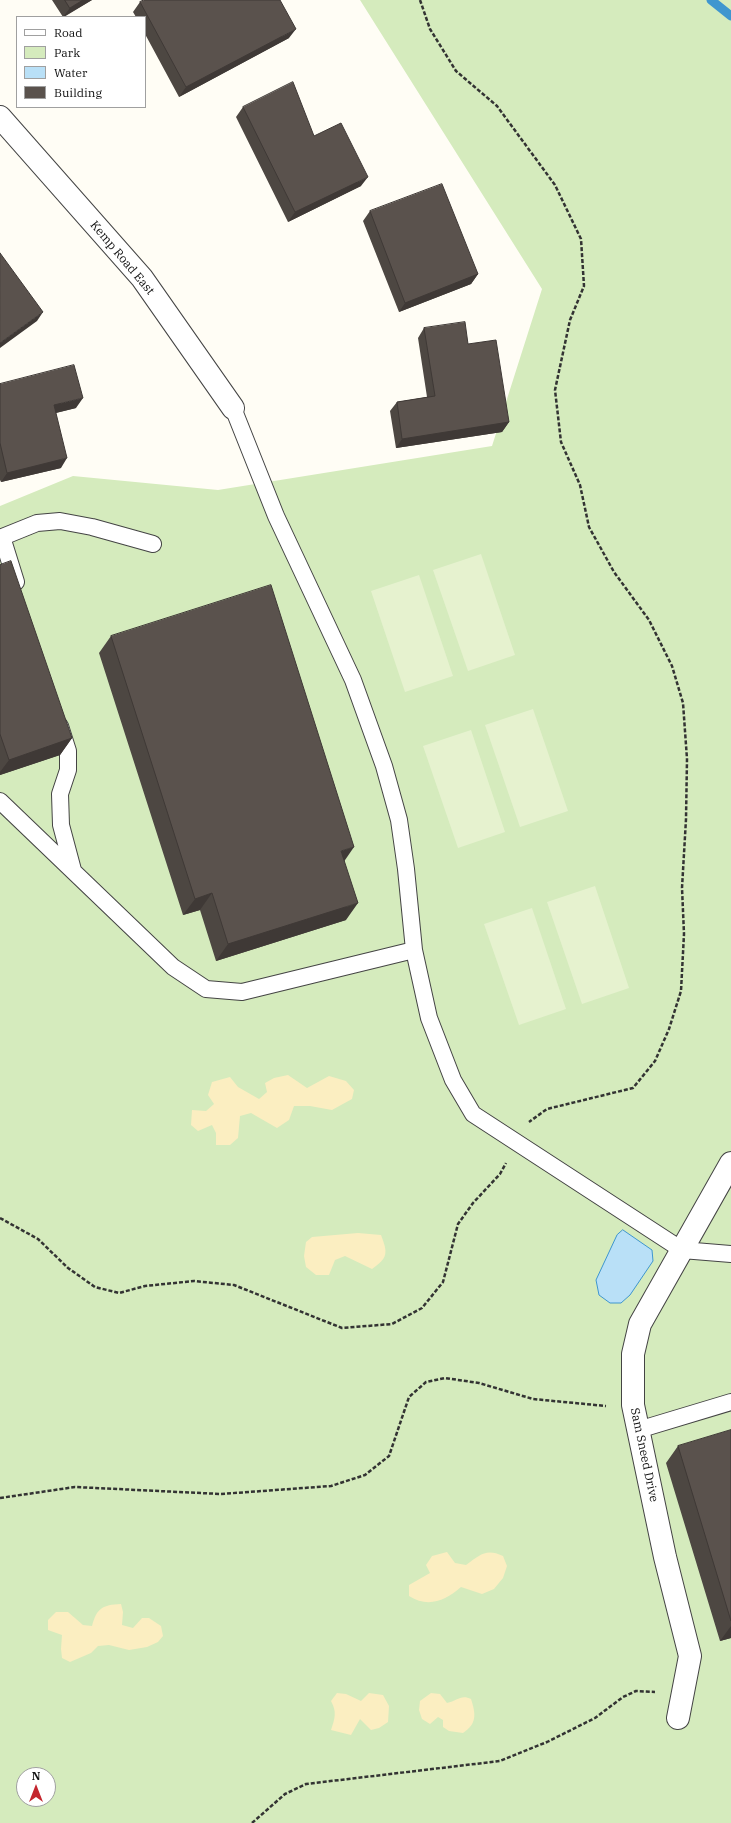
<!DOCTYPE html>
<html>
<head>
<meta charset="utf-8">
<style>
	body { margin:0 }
	#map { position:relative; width:731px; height:1823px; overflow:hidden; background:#fffdf5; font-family:"IBM Plex Serif",serif }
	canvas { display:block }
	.legend { position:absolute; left:16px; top:16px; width:130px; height:92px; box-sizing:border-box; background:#fff; border:1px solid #a0a0a0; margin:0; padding:5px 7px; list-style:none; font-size:12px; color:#111 }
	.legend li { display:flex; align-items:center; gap:8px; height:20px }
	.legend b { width:20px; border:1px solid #a0a0a0 }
	.north { position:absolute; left:16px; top:1767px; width:40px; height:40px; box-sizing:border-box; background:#fff; border:1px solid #a0a0a0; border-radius:50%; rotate:0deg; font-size:11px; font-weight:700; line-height:16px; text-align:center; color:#111 }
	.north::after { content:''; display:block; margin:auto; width:14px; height:18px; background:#c4262e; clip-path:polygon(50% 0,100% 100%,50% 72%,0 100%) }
</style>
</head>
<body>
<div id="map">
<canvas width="731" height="1823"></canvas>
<ul class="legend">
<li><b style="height:5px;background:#fff"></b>Road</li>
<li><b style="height:11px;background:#d5ebbd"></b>Park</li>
<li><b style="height:11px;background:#b9e0f7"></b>Water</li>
<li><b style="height:11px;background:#5a524d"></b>Building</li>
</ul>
<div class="north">N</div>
</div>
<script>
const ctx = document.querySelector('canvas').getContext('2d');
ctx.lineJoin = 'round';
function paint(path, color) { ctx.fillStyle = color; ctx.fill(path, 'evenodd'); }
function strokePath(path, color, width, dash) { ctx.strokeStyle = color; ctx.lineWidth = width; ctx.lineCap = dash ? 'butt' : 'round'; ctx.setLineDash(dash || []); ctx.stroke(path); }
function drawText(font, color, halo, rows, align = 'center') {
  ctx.font = font + ' "IBM Plex Serif",serif'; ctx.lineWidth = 4; ctx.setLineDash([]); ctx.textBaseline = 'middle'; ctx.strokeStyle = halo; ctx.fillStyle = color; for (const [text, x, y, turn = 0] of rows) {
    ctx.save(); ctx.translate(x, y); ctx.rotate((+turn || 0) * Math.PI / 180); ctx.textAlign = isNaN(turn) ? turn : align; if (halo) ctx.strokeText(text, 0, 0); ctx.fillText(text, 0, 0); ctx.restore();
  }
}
const green = new Path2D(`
	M360 0H731V1823H0V506L73 476 218 490 492 446 542 289ZM24 1775H48V1799H24Z`);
const sand = new Path2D(`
	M288 1075 307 1088 329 1076 346 1081 354 1090 352 1099 332 1110 310 1106H294L289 1120 277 1128 251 1113 240 1116 238 1138 230 1145H216V1133L212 1125 198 1131 191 1125 192 1110 206 1111 214 1104 208 1095 212 1082 230 1077 238 1087 259 1099 267 1092 265 1083 274 1078Z
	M358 1233 381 1235C388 1253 388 1258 372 1269L345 1256 335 1260 329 1275H316L306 1267 304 1256 306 1242 312 1237Z
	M447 1552 455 1563 466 1565C480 1555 486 1548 503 1556L507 1566 503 1578 494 1589 482 1594 461 1587C445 1601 428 1608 409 1596V1585L430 1573 426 1565 432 1556Z
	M121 1604 123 1612 122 1625 133 1628 142 1618H149L161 1626 163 1636 158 1642 147 1647 129 1650 109 1645 98 1646 91 1653 70 1662 62 1658 61 1649 62 1635 48 1630V1620L56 1612H68L83 1625 92 1626C97 1608 102 1605 121 1604Z
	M337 1693 346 1694 361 1701 369 1693 383 1695 389 1706 388 1722 379 1728 371 1730 360 1719 351 1735 331 1730C335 1718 337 1712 331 1701Z
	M431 1693 440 1694 447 1703C457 1701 461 1694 471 1699 476 1714 477 1724 463 1733L449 1731 443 1727V1720L438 1717 430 1724 422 1719 419 1710 420 1701Z`);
const pitch = new Path2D(`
	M481 554 515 655 468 671 433 570Z
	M419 575 453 676 405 692 371 591Z
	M533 709 568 811 520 827 485 725Z
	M471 730 505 832 458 848 423 746Z
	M595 886 629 988 582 1004 547 902Z
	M532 908 566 1009 519 1025 484 924Z`);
const water = new Path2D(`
	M623 1230 652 1250 653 1261 630 1295 621 1303H610L599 1295 596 1280 617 1235Z`);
const stream = new Path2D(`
	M711 0 731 16`);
const path = new Path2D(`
	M420 0 430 29 456 71 497 106 555 185 581 239 584 286 570 320 555 390 561 442 580 485 589 527 614 572 649 620 672 666 683 703 687 759 686 819 682 888 684 934 681 991 669 1029 655 1061 633 1088 547 1109 529 1122
	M0 1218 38 1239 68 1268 95 1287 119 1293 145 1286 194 1281 234 1285 342 1328 392 1324 422 1308 443 1282 458 1224 473 1203 500 1174 506 1163
	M0 1498 75 1487 221 1494 331 1486 365 1475 389 1456 409 1397 426 1382 445 1378 479 1383 533 1399 606 1406
	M252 1823 285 1794 306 1784 500 1761 547 1742 595 1718 623 1697 636 1691 655 1692`);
const lane = new Path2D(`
	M233 408 276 516 353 680 384 766 399 820 406 869 414 950 429 1018 453 1080 473 1114 682 1250 731 1254
	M2 537 16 582
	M0 538 37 523 60 521 92 527 153 544
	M60 726 68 751V770L60 794 61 825 73 870
	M0 801 173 967 206 989 242 992 414 950
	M638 1430 731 1402`);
const street = new Path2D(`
	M0 117 142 278 233 408
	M678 1718 690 1656 665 1557 633 1405V1354L640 1324 731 1163`);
const wall = new Path2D(`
	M52 0H92L64 17H63Z
	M140 2 289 38 179 97 145 34V17H136L133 12Z
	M243 107 314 136 361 186 288 222 236 117Z
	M370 211 478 274 471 284 399 312 363 221Z
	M424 328 468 344 509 422 502 432 396 448 390 411 397 402 427 397 418 338Z
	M0 384 76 408 56 413 61 468 1 482 0 480Z
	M0 565 72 738 60 755 0 775Z
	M111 636 344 861 346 920 216 961 200 910 183 915 99 653Z
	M731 1430V1638L720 1641 666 1463 678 1446Z`);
const shadedWall = new Path2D(`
	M83 0H92L63 17 70 8Z
	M296 29 289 38 179 97 186 87Z
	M368 177 361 186 288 222 295 212Z
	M478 274 471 284 399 312 405 303Z
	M43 312 37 321 0 348V343Z
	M83 398 76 408 47 415 54 405Z
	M509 422 502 432 396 448 402 439Z
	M67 458 61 468 1 482 7 473Z
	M72 738 60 755 0 775V772L9 760Z
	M354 847 343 863 341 851Z
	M212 893 200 910 183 915 195 899Z
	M358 903 346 920 216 961 228 944Z
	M731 1626V1638L720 1641Z`);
const building = new Path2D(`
	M65 0H83L70 8Z
	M144 0H280L296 29 186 87 140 2Z
	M293 82 314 136 341 123 368 177 295 212 243 107Z
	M442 184 478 274 405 303 370 211Z
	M0 253 43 312 0 343Z
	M465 322 468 344 496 340 509 422 402 439 397 402 435 396 424 328Z
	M74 365 83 398 54 405 67 458 7 473 0 443V384Z
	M11 561 72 738 9 760 0 734V565Z
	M271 585 354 847 341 851 358 903 228 944 212 893 195 899 111 636Z
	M731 1430V1621L678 1446Z`);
const streetNames = [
	["Kemp Road East",122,258,50],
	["Sam Sneed Drive",644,1455,78]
];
paint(green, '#d5ebbd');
paint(sand, '#fbeec1');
paint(pitch, '#e6f2cf');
paint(water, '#b9e0f7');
strokePath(water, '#3f96cf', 1);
strokePath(stream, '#3f96cf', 9);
strokePath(lane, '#444', 18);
strokePath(street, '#444', 24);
strokePath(path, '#333', 2.5, [4, 2]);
strokePath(lane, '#fff', 16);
strokePath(street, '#fff', 22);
paint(wall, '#4d4742');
paint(shadedWall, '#3f3936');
paint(building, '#5a524d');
strokePath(building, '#3f3936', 1);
drawText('12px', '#111', '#fff', streetNames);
</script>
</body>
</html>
